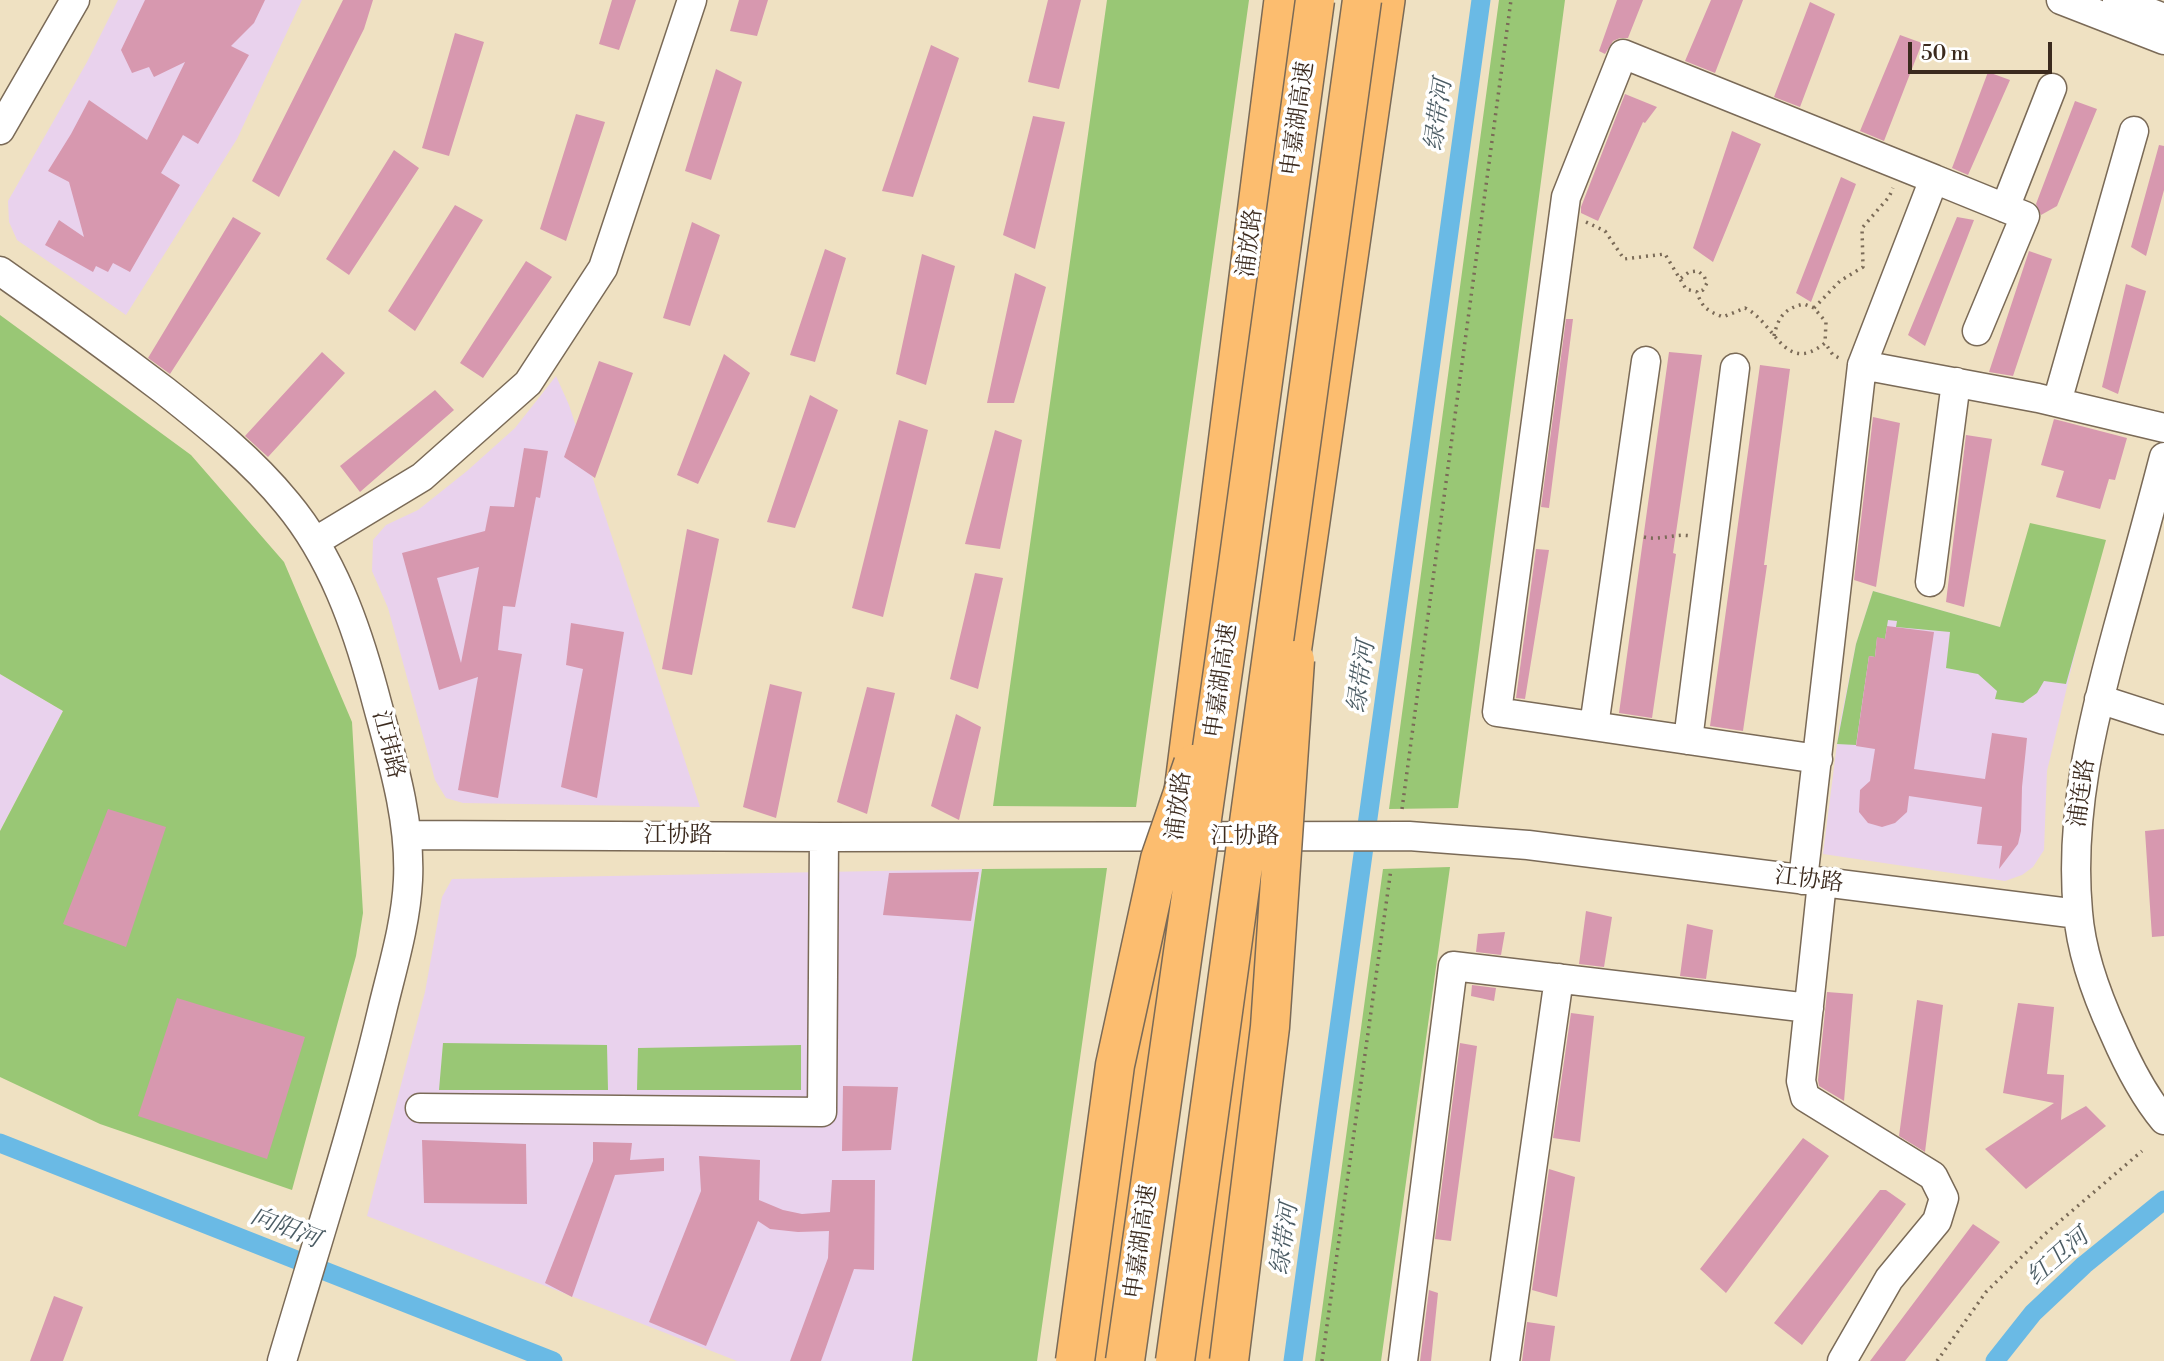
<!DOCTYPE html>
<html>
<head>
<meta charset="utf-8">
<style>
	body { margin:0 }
	#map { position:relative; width:2164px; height:1361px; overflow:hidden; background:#efe1c2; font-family:"Libre Bodoni",serif }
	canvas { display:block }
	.scale { position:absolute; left:1908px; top:42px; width:144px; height:32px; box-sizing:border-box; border:4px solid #3b2a1e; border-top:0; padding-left:9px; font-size:21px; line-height:24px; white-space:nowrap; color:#3b2a1e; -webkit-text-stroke:5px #fff; paint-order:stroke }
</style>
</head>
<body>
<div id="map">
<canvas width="2164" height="1361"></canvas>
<div class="scale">50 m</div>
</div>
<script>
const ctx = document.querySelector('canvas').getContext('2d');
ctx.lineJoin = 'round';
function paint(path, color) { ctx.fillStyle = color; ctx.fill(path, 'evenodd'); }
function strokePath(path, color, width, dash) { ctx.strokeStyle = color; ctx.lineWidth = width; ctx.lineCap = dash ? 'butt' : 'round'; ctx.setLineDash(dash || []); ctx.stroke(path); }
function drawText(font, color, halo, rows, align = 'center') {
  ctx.font = font + ' "Libre Bodoni","Noto Serif SC",serif'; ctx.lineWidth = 7; ctx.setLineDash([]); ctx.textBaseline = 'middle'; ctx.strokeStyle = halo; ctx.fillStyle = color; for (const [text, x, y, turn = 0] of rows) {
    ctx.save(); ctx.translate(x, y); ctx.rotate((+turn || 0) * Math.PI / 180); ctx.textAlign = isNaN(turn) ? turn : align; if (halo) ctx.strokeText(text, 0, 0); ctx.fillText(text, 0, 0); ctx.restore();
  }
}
const built = new Path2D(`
	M118 0H302L237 139 126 315 17 240 9 222 8 201 87 62Z
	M556 376 569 405 700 807 463 803 446 798 435 780 388 608 372 571 373 540 386 525 418 510 467 471 515 428Z
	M1873 591 2000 627 2077 645 2047 771 2044 850 2033 867 2022 875 2005 881 1823 854 1839 728 1856 644Z
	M0 674 63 711 0 831Z
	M982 869 912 1361H737L367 1216 425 992 442 897 452 879Z`);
const green = new Path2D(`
	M1107 0H1249L1136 807 993 806Z
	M1499 0H1565L1458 808 1389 809Z
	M0 315 191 455 284 562 352 722 363 913 356 956 292 1190 100 1124 0 1077V831L63 711 0 674Z
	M2030 523 2106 540 2066 684 2044 681 2037 693 2023 703 1995 699 1997 691 1978 674 1946 668 1950 632 1896 627 1897 621 1888 620 1885 639 1877 638 1875 657 1869 656 1856 745 1837 744 1856 644 1873 591 2000 627Z
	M1450 867 1381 1361H1315L1383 869Z
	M1107 868 1037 1361H912L982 869Z
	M443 1043 607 1045 608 1090H439Z
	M801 1045V1090H637L638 1048Z`);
const canal = new Path2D(`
	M0 1143 553 1361
	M1293 1361 1481 0
	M1995 1361 2033 1313 2084 1265 2164 1200`);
const building = new Path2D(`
	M145 0H265L254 23 231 46 249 55 198 144 183 135 161 173 180 185 130 272 113 263 108 272 96 266 93 272 45 245 59 220 84 237 69 182 48 171 71 134 89 100 147 140 185 62 154 77 149 67 132 73 121 50Z
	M343 0H373L364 29 279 197 252 181Z
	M612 0H636L619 50 599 44Z
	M739 0H768L757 36 730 31Z
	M1048 0H1081L1059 89 1028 82Z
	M1617 0H1643L1628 38H1620L1613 41 1605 54 1599 51Z
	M1711 0H1743L1715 73 1685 61Z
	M1810 2 1835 14 1800 107 1774 97Z
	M455 33 484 42 449 156 422 148Z
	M1900 35 1922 43 1884 141 1860 131Z
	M931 45 959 58 913 197 882 191Z
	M716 69 742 82 711 180 685 171Z
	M1988 72 2010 80 1968 175 1952 168Z
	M1625 94 1657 107 1645 123 1643 122 1598 221 1581 213V207Z
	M2075 101 2097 109 2057 206 2041 215 2036 204Z
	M576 114 605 122 566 241 540 229Z
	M1033 116 1065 122 1035 249 1003 235Z
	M1732 131 1761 144 1713 262 1693 248Z
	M2159 145 2164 146V190L2146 256 2131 247Z
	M394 150 419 168 349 275 326 259Z
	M1841 177 1856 184 1811 302 1796 293Z
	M455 205 483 220 415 331 388 311Z
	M233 217 261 233 170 374 148 358Z
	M1957 217 1974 220 1925 346 1908 335Z
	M692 222 720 235 690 326 663 318Z
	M825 249 846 258 815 362 790 355Z
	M2029 251 2052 259 2013 376 1989 372Z
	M922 254 955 266 926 385 896 374Z
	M526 261 552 277 483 378 460 363Z
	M1015 273 1046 287 1014 403H987Z
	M2126 284 2146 291 2118 394 2102 387Z
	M1566 319H1573L1549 508 1541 507Z
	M322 352 345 373 268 457 245 436Z
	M1669 352 1702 355 1673 553 1676 554 1652 718 1619 713Z
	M724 354 750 373 698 484 677 475Z
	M599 361 633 373 595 478 564 457Z
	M1760 365 1790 369 1764 565H1767L1743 731 1710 726Z
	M435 390 454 410 360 492 340 466Z
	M810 395 838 410 795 528 767 522Z
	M1873 417 1900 423 1876 587 1854 580Z
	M2054 419 2127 438 2115 480 2109 479 2100 509 2056 497 2064 471 2041 465Z
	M899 420 928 430 883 617 852 608Z
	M995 430 1022 440 1000 549 965 544Z
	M1966 435 1992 439 1964 607 1946 602Z
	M524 448 548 451 540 498 536 497 515 607 503 606 498 650 522 654 498 798 458 790 478 677 439 690 402 553 485 531 490 506 514 507ZM479 567 461 663 437 578Z
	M687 529 719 539 692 675 662 669Z
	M1536 549 1549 550 1525 699 1516 698Z
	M975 573 1003 578 978 689 950 679Z
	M571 623 624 632 597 798 561 787 583 669 566 665Z
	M1887 626 1934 632 1914 769 1985 779 1992 733 2027 738 2022 787 2021 831 2018 844 1999 869 2002 846 1977 844 1982 807 1909 796 1907 812 1895 823 1882 827 1868 823 1859 812 1860 790 1870 781 1875 749 1856 746 1869 656 1875 657 1877 637 1885 639Z
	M770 684 802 692 776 818 743 807Z
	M867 687 895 693 867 814 837 802Z
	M956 714 981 727 959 820 931 806Z
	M108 809 166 827 126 947 63 924Z
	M2164 829V936L2152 937 2145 831Z
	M979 872 971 921 883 915 889 873Z
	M1586 911 1612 917 1604 967 1579 964Z
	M1687 924 1713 930 1706 979 1680 976Z
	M1505 932 1501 955 1476 952 1478 934Z
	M1472 985 1496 988 1494 1001 1471 996Z
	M1827 992 1853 994 1844 1101 1819 1086 1818 1080Z
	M177 998 305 1037 267 1159 138 1116Z
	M1917 1000 1943 1005 1925 1152 1899 1136Z
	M2018 1003 2054 1007 2047 1074 2064 1075 2061 1120 2086 1106 2106 1126 2026 1189 1985 1149 2054 1103 2003 1093Z
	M1571 1013 1594 1016 1580 1142 1553 1138Z
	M1460 1043 1477 1046 1451 1241 1435 1239Z
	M843 1086 898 1087 891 1150 842 1151Z
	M1803 1138 1829 1156 1726 1293 1700 1269Z
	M422 1140 526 1144 527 1204 424 1203Z
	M593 1142 632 1143 630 1160 664 1158V1171L615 1175 572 1297 545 1283 593 1161Z
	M699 1156 760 1160 759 1200 783 1210 802 1214 830 1212 832 1180H875L874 1270 854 1269 821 1361H790L828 1258 829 1231 798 1232 770 1229 758 1221 706 1346 649 1322 701 1191Z
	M1549 1169 1575 1177 1557 1297 1532 1290Z
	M1880 1190H1886L1906 1204 1802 1345 1774 1323Z
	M1973 1224 2000 1242 1905 1361H1870Z
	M1429 1290 1438 1293 1431 1361H1420Z
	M54 1296 83 1307 63 1361H30Z
	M1527 1322 1555 1326 1550 1361H1522Z`);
const path = new Path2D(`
	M1586 222 1605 231 1624 259 1665 254 1686 289 1697 292C1702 308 1708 311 1723 317L1745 308C1776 323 1784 376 1825 343L1833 355 1841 359
	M1681 278 1689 272 1698 271 1704 276 1707 283 1703 290 1697 292
	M1814 308 1840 281 1863 267 1862 228 1889 197 1893 188
	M1774 336C1778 317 1785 308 1804 304L1814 308 1826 322 1825 343
	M1644 537C1660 541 1675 533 1691 536
	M1402 809 1511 0
	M1322 1361 1391 869
	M1937 1361 1986 1292 2045 1234 2142 1151`);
const minor = new Path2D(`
	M2061 0 2164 40
	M2117 0 2164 18
	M0 130 75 0
	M1934 179 2025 216 1977 331
	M2005 208 2052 88
	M0 271C56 310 111 350 165 391 208 425 252 460 287 503 332 557 356 625 374 692 390 753 411 817 408 880 406 924 392 969 382 1011 354 1129 316 1245 282 1361
	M2057 402 2134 131
	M2164 457C2149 515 2133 573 2117 631 2092 723 2069 816 2078 912 2081 953 2097 996 2114 1033 2127 1063 2143 1095 2164 1120
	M316 541 422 477 528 383 603 268 692 0
	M1930 582 1956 382
	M2099 699 2164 720
	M1594 726 1646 361
	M1688 740 1735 368
	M1818 759 1497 712 1566 197 1623 54 1934 179 1862 365
	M407 835 824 837 1409 836 1528 845 2078 914
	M1803 880 1862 365 2038 398 2164 428
	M1822 882 1801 1081 1805 1097 1933 1176 1944 1198 1937 1221 1889 1279 1842 1361
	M420 1108 822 1112 824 837
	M1403 1361 1453 966 1809 1008
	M1505 1361 1559 978`);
const major = new Path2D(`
	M1288 688 1387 0
	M1182 792 1282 0
	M1103 1361 1169 892
	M1195 1361 1267 837`);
const highwayBridge = new Path2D(`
	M1075 1361 1115 1065 1160 859 1193 764
	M1125 1361 1237 572 1315 0
	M1175 1361 1362 0
	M1229 1361 1270 1027 1295 660`);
const streetNames = [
	["申嘉湖高速",1299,119,-82],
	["浦放路",1251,243,-83],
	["申嘉湖高速",1222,681,-82],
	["江玮路",387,745,76],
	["浦连路",2083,793,-82],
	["浦放路",1180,806,-83],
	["江协路",678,836],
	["江协路",1245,837],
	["江协路",1809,881,7],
	["申嘉湖高速",1142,1242,-82]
];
const waterNames = [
	["绿带河",1440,115,-82],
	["绿带河",1363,677,-82],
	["向阳河",285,1229,21],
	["绿带河",1286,1239,-82],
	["红卫河",2059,1258,-41]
];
paint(built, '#e9d2ed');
paint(green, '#99c775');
strokePath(canal, '#6abae5', 19);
paint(building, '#d798af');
strokePath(minor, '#7a6a57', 31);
strokePath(major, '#7a6a57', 38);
strokePath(path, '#7a6a57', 3.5, [2, 5]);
strokePath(minor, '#fff', 28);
strokePath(major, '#fcbd6f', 35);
strokePath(highwayBridge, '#7a6a57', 41, []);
strokePath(highwayBridge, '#fcbd6f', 38);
drawText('23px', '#3b2a1e', '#fff', streetNames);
drawText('italic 24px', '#4b5c64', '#fff', waterNames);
</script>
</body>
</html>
